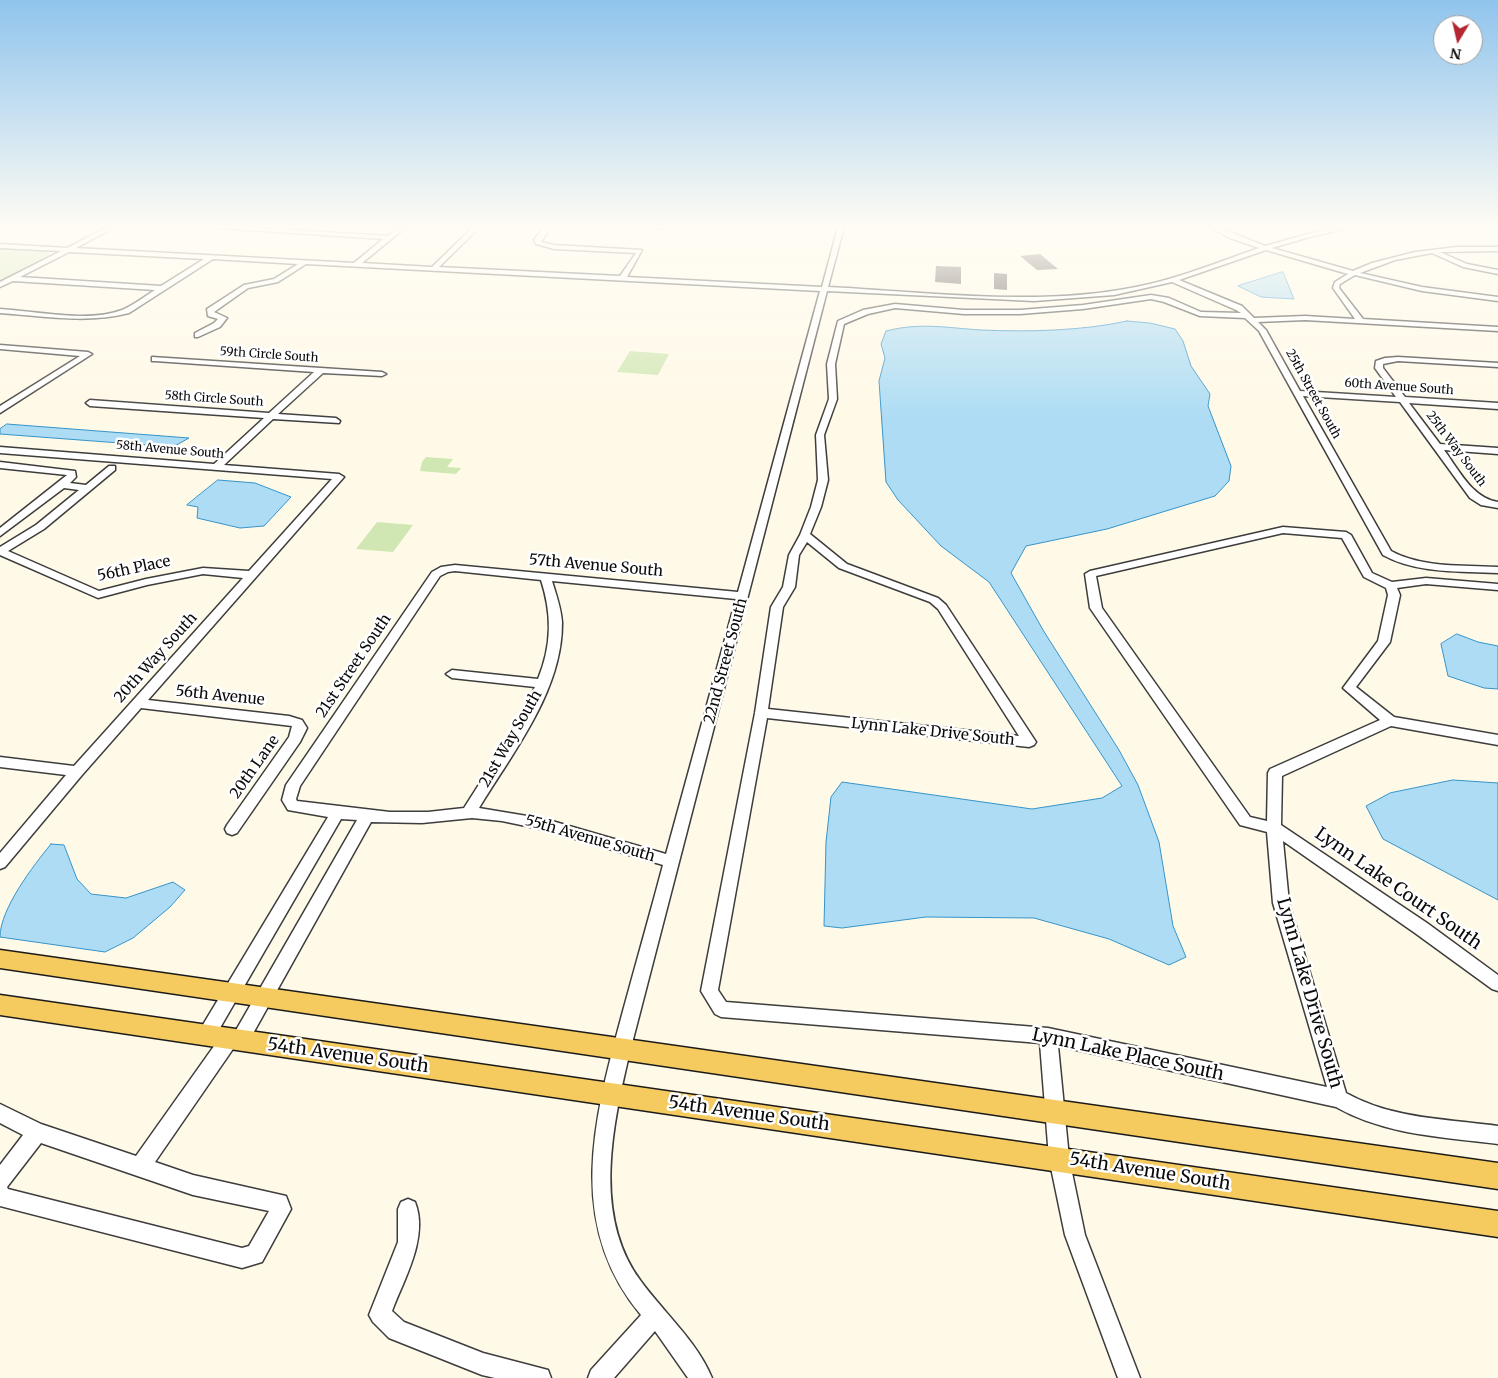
<!DOCTYPE html>
<html>
<head>
<meta charset="utf-8">
<style>
	body { margin:0 }
	#map { position:relative; width:1498px; height:1378px; overflow:hidden; background:#fff9e7; font-family:Merriweather,serif }
	canvas { display:block }
	.north { position:absolute; left:1433px; top:15px; width:50px; height:50px; box-sizing:border-box; background:#fff; border:1px solid #9d9d9d; border-radius:50%; rotate:189deg; font-size:14px; font-weight:700; line-height:20px; text-align:center; color:#0a0a0a }
	.north::after { content:''; display:block; margin:auto; width:18px; height:22px; background:#b52633; clip-path:polygon(50% 0,100% 100%,50% 72%,0 100%) }
</style>
</head>
<body>
<div id="map">
<canvas width="1498" height="1378"></canvas>
<div class="north">N</div>
</div>
<script>
const ctx = document.querySelector('canvas').getContext('2d');
ctx.lineJoin = 'round';
function paint(path, color) { ctx.fillStyle = color; ctx.fill(path, 'evenodd'); }
function strokePath(path, color, width, dash) { ctx.strokeStyle = color; ctx.lineWidth = width; ctx.lineCap = dash ? 'butt' : 'round'; ctx.setLineDash(dash || []); ctx.stroke(path); }
function drawText(font, color, halo, rows, align = 'center') {
  ctx.font = font + ' Merriweather,serif'; ctx.lineWidth = 5; ctx.setLineDash([]); ctx.textBaseline = 'middle'; ctx.strokeStyle = halo; ctx.fillStyle = color; for (const [text, x, y, turn = 0] of rows) {
    ctx.save(); ctx.translate(x, y); ctx.rotate((+turn || 0) * Math.PI / 180); ctx.textAlign = isNaN(turn) ? turn : align; if (halo) ctx.strokeText(text, 0, 0); ctx.fillText(text, 0, 0); ctx.restore();
  }
}
const green = new Path2D(`
	M0 249 49 252 50 255 0 281Z
	M630 351 669 354 658 375 617 372Z
	M426 457 453 459 447 467 461 468 456 474 420 471 422 462Z
	M377 522 413 525 393 552 356 549Z`);
const water = new Path2D(`
	M1283 272 1294 299 1261 297 1238 286Z
	M1127 321 1150 323 1175 329 1183 341 1191 366 1210 394 1208 406 1231 466 1229 481 1215 496 1107 529 1026 546 1011 573 1043 630 1119 750 1138 785 1159 842 1173 926 1186 957 1169 965 1109 939 1034 918 926 917 842 928 824 926 826 842 831 797 842 782 1032 809 1102 798 1122 786 989 582 941 546 898 500 886 482 879 381 885 358 881 344 886 331C921 322 947 328 982 330 1027 332 1082 331 1127 321Z
	M7 424 189 438 173 447 0 434V429Z
	M218 480 255 483 291 497 264 526 240 528 197 518 198 507 187 505Z
	M1457 634 1478 642 1498 646V689L1484 688 1448 676 1441 644Z
	M1453 780 1498 783V900L1383 839 1366 806 1390 793Z
	M51 844 64 845 77 879 91 894 126 898 173 882 185 890 170 907 133 938 105 952 0 937C0 909 33 866 51 844Z`);
const building = new Path2D(`
	M1040 254 1058 269 1037 270 1020 256Z
	M936 266 961 267V284L935 282Z
	M994 273 1007 274V290L994 289Z`);
const minor = new Path2D(`
	M107 227H115L76 248 354 263 383 239 203 227H243L388 236 399 227H406L362 263 432 267 473 227H480L439 267 620 276 636 253 554 249 536 244 534 240 544 227H551L541 242 554 245 642 250 627 277 822 287 838 227H844L828 287C929 292 1037 307 1136 287 1178 279 1218 262 1259 248L1230 238 1209 227H1217L1265 246 1326 229 1352 227 1306 238 1272 248 1353 271 1372 263 1415 252 1457 247H1498V251L1440 252 1467 264 1498 270V274L1463 267 1432 253 1395 260 1360 273 1422 287 1498 297V301L1422 291 1355 275 1340 284 1339 288 1363 319 1498 327V331L1305 320 1258 322 1266 330 1300 391 1396 397 1375 368 1376 361 1385 358 1398 357 1498 363V367L1398 361 1383 364V368L1405 397 1498 403V409L1409 403 1440 444 1498 448V454L1444 450C1459 470 1472 498 1498 502V508L1481 505 1470 498 1400 402 1303 396 1391 551C1422 568 1464 565 1498 567V573C1461 571 1417 574 1383 555L1259 331 1245 318 1200 316 1164 302 1151 299 1083 309 1020 314H964L895 308 868 314 844 324 835 364 837 399 824 435 828 480 821 507 810 534 847 564 938 598 946 605 1036 742 1034 745 1029 747 767 718 718 990 726 1002 1048 1028 1327 1087 1273 903 1267 832 1240 825 1090 608 1085 574 1090 571 1283 527 1346 532 1351 535 1372 573 1392 582 1426 578 1498 584V590L1426 584 1397 588 1400 595 1390 642 1356 687 1394 717 1498 735V745L1391 726 1282 776 1281 825 1427 923 1498 975V991L1492 989 1415 933 1283 841 1289 903 1346 1093C1392 1119 1447 1119 1498 1126V1144C1443 1137 1385 1135 1336 1107L1058 1046 1069 1158 1085 1235 1140 1378H1118L1065 1235 1049 1158 1040 1043 721 1017 715 1014 701 991 755 713 771 607 783 587 789 555 800 535 811 507 818 480 816 435 829 399 827 364 838 321 863 310 895 304 964 310H1020L1083 305 1151 295 1169 298 1201 312 1241 313 1236 310 1172 282 1114 295 1034 301 827 291 630 1051C613 1124 592 1214 640 1280 663 1312 697 1341 712 1378H688L655 1331 614 1378H588L591 1370 641 1315C564 1223 595 1115 623 1011 636 963 650 914 663 865L545 830 502 821 472 818 422 823 371 822 246 1046 240 1048 235 1046 155 1162 193 1175 286 1196 291 1209 262 1262 242 1268 0 1206V1165L23 1135 0 1123V1104L41 1124 136 1156 224 1032 230 1030 235 1032 357 820 341 819 213 1040 207 1042 201 1040 198 1034 201 1028 328 817 288 810 282 800 286 785 432 572 441 567 455 565 738 592 820 291 306 264 278 282 248 288 214 312 227 318 220 327 198 337H195V333L214 323 218 319 208 316 207 309 244 285 274 279 298 264 213 259 129 313C86 324 43 316 0 313V309C36 311 88 323 122 310 134 305 145 296 155 290L13 281 0 287V282L61 251 0 248V244L67 248ZM1266 250 1348 274 1335 282 1333 288 1355 319 1305 316 1254 318 1242 306 1179 280ZM69 252 204 259 161 286 20 277ZM1283 533 1342 538 1364 577 1386 588 1388 595 1378 641 1343 688 1380 720 1270 769 1268 773 1267 821 1250 817 1102 608 1096 576ZM807 542 839 568 930 602 938 609 1019 736 768 709 783 607 795 587 799 555ZM455 571 541 580C552 614 552 645 538 679L452 670 446 674 452 678 535 687 506 742 464 808 428 812H390L297 801 296 799 300 786 440 576 448 572ZM552 581 736 599 666 854 545 819 479 808C513 752 563 690 562 622 561 608 556 594 552 581ZM41 1143 193 1195 269 1211 249 1246 242 1248 8 1189 7 1187Z
	M644 227H668L665 229Z
	M0 345 88 352 92 354 0 413V406L80 356 0 349Z
	M152 357 382 372 386 374 382 376 323 373 278 414 336 418 340 421 339 423 273 419 224 465 339 474 344 477 148 700 289 716 302 720 307 728 300 742 237 833 232 835 227 833 225 829 227 825 289 737 292 726 141 708 82 775 5 867 0 869V853L66 775 0 767V757L74 766 243 578 203 574 147 585 98 598 0 555V547L36 525 79 490 64 488 0 536V528L67 475 0 468V462L75 471 76 477 70 483 86 485 109 466H115V470L44 529 8 551 99 591 146 579 203 568 249 571 332 479 0 453V447L214 464 264 418 90 406 86 403 90 400 269 413 314 372 155 361H152Z
	M408 1199 415 1202C429 1237 404 1279 392 1311L404 1322 483 1353 548 1370 551 1378H495L482 1375 389 1338 373 1322 369 1315 398 1242V1209L401 1202Z`);
const major = new Path2D(`
	M0 950 1498 1163V1189L0 968Z
	M0 995 1498 1211V1237L0 1015Z`);
const farStreetnames = [
	["59th Circle South",269,355,4],
	["60th Avenue South",1399,387,4],
	["25th Street South",1313,394,61],
	["58th Circle South",214,399,4],
	["25th Way South",1456,449,53],
	["58th Avenue South",170,450,5]
];
const streetNames = [
	["57th Avenue South",596,566,5],
	["56th Place",134,569,-12],
	["20th Way South",156,658,-48],
	["22nd Street South",726,661,-75],
	["21st Street South",354,666,-56],
	["56th Avenue",220,696,6],
	["Lynn Lake Drive South",933,732,6],
	["21st Way South",511,739,-60],
	["20th Lane",255,767,-55],
	["55th Avenue South",590,839,16]
];
const nearStreetnames = [
	["Lynn Lake Court South",1398,889,35],
	["Lynn Lake Drive South",1309,993,74],
	["Lynn Lake Place South",1128,1055,12],
	["54th Avenue South",348,1056,8],
	["54th Avenue South",749,1114,8],
	["54th Avenue South",1150,1172,9]
];
paint(green, '#d0e7b3');
paint(water, '#addcf4');
strokePath(water, '#3694c9', 1);
paint(building, '#524a46');
strokePath(minor, '#3d3d3d', 3);
strokePath(major, '#1b1b1b', 3);
paint(minor, '#fff');
paint(major, '#f5cb60');
const sky = ctx.createLinearGradient(0, 0, 0, 420);
sky.addColorStop(0, '#90c4ed');
sky.addColorStop(0.54, '#fffcf4');
sky.addColorStop(1, '#fffcf400');
ctx.fillStyle = sky;
ctx.fillRect(0, 0, 1498, 420);
drawText('12px', '#0a0a0a', '#fff', farStreetnames);
drawText('15px', '#0a0a0a', '#fff', streetNames);
drawText('18px', '#0a0a0a', '#fff', nearStreetnames);
</script>
</body>
</html>
